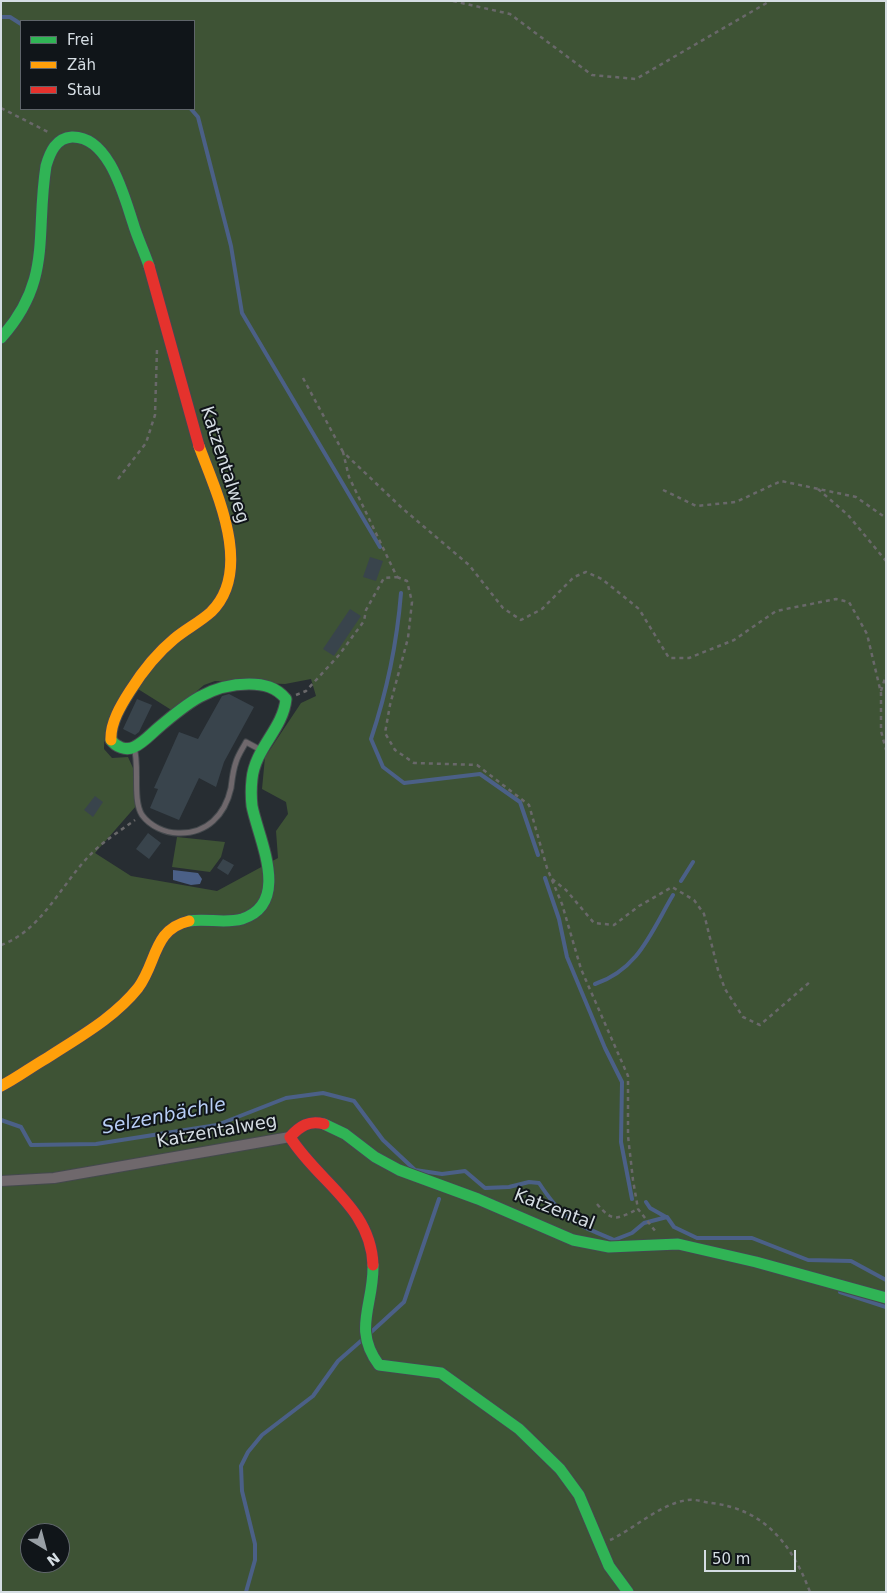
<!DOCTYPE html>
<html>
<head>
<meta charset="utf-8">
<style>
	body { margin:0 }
	#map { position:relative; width:887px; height:1593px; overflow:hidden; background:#272d32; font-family:"DejaVu Sans",sans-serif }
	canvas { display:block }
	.frame { position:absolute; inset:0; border:2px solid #d5dde3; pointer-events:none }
	.legend { position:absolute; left:20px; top:20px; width:175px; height:90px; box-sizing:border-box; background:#101519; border:1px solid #5f656a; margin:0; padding:6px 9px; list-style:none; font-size:15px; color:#d5dde3 }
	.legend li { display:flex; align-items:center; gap:10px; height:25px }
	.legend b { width:25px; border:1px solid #5f656a }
	.north { position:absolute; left:20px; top:1523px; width:50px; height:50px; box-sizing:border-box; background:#101519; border:1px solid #5f656a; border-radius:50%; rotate:143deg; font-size:14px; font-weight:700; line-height:20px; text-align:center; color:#d5dde3 }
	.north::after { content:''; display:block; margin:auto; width:18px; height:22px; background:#989fa5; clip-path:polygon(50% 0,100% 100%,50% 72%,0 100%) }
	.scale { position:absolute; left:704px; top:1550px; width:92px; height:22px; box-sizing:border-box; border:2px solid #d5dde3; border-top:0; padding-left:6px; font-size:15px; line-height:18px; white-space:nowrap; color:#d5dde3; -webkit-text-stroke:4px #101519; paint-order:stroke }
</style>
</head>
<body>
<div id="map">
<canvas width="887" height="1593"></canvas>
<div class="frame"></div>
<ul class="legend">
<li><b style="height:6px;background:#30b455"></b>Frei</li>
<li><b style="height:6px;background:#ff9f0a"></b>Zäh</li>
<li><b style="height:6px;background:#e5322d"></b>Stau</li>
</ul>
<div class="north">N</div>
<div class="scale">50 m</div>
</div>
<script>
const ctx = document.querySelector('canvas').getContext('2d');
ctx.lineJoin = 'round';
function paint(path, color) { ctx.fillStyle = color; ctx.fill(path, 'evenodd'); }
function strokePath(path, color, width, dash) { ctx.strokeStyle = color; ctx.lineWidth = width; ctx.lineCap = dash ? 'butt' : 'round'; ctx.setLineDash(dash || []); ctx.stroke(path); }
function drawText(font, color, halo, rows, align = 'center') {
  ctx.font = font + ' "DejaVu Sans",sans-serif'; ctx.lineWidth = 4; ctx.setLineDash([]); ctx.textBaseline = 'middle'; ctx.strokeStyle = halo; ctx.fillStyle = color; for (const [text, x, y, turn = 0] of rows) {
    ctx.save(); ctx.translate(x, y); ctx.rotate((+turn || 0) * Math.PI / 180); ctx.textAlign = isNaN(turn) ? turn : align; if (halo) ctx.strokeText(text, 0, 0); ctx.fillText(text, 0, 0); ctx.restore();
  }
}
const green = new Path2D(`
	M1 1H886V1592H1ZM21 21H194V109H21ZM311 679 316 696 301 703 265 757 262 789 286 802 288 814 276 831 278 858 217 891 131 876 95 853 136 806 133 768 128 757 112 758 104 749C105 718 113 709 130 684L173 711 204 685 215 681 285 684ZM30 1533H60V1563H30Z
	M177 837 225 842 221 857 210 872 172 867Z`);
const water = new Path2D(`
	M173 870 198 873 202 879 200 884 191 885 173 880Z`);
const stream = new Path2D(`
	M1 17H10L21 24
	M191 109 198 117 231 246 242 313 380 547
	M401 593C397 643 387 691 371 739L383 767 404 783 480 774 520 802 538 855
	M545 878 559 919 567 957 605 1048 622 1082 621 1142 632 1199
	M681 881 693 862
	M595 984C639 969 651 932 673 895
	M1 1120 21 1127 31 1145 96 1144 217 1125 286 1098 323 1093 354 1101 383 1140 415 1170 442 1174 465 1171 485 1188 509 1187 529 1182 539 1183C564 1221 574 1223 614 1240L632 1233 644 1223 667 1217 674 1227 697 1238H752L808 1260 851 1261 886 1280
	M646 1202 650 1208 666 1217
	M840 1292 886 1307
	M369 1334 404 1302 439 1199
	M246 1592 255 1560V1544L242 1491 241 1466 248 1452 262 1435 313 1396 338 1361 362 1340`);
const building = new Path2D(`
	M370 557 383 561 376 581 363 577Z
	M350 609 361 616 334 656 323 649Z
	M229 694 254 707 224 762 216 787 199 778 179 820 150 808 158 789 154 788 179 732 198 739 222 696Z
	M137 699 152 705 139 732 135 735 123 729Z
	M95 796 103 802 93 817 84 810Z
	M148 833 161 843 149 859 136 849Z
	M223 859 234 865 228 875 217 868Z`);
const path = new Path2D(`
	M453 1 510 14 592 75 636 79 770 1
	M1 108 50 133
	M303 378 343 452
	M118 479 146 443 155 415 157 349
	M818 489 848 515 886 561
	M663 490 696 506 736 502 781 481 856 497 886 518
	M397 577 407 581 412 602 408 638 390 705 385 733 395 750 414 763 477 765 529 805 547 868 562 904 581 969 628 1076V1136L633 1180 638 1209 656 1232
	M881 691 886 675
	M296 695 306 691 339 655 364 621 366 610 384 578 397 577 349 477 343 452 402 508 469 565 503 608 521 620 542 609 574 577 586 572 602 579 639 609 669 658H689L734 640 776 611 836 599 849 602 867 634 881 693V731L886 750
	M552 879 566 890 594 923 614 925 639 906 672 887 694 900 704 914 718 970 725 989 743 1017 760 1025 811 981
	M1 945C41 931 61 885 89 856 102 842 120 831 135 820
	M597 1204C613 1223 617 1219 638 1209
	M610 1540C634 1529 661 1503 688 1500 695 1499 704 1502 711 1503 764 1509 792 1544 810 1592`);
const lane = new Path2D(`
	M134 747C140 766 132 799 142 815 150 826 165 833 178 833 207 834 225 815 231 788 232 780 233 770 236 762 238 755 243 748 246 742L259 749`);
const street = new Path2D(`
	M1 1181 54 1178 290 1137`);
const fast = new Path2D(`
	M1 338C53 280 35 235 46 166 50 152 56 138 72 137 109 136 124 196 133 223 137 237 144 251 149 266
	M111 740C116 747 126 751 134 747 143 743 151 734 158 728 186 704 210 684 249 684 264 684 276 687 286 699 283 729 255 748 252 779 251 788 251 797 252 806 258 838 292 903 242 919 225 924 206 918 189 921
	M324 1124 345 1134 375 1157 399 1170 478 1199 573 1240 609 1247 678 1244 756 1262 886 1298
	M373 1265C374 1305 352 1329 379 1365L441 1373 519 1429 560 1469 579 1495 609 1566 628 1592`);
const slow = new Path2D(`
	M111 740C110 723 121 705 130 691 142 672 157 653 174 639 186 629 200 622 211 612 254 570 216 492 199 446
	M1 1086C17 1078 31 1067 47 1058 79 1037 114 1018 138 988 157 963 153 929 189 921`);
const jam = new Path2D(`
	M149 266 199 446
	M324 1124C309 1120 300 1126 290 1137 318 1182 371 1207 373 1265`);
const streetNames = [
	["Katzentalweg",224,465,72],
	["Katzentalweg",217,1132,-10],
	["Katzental",554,1210,21]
];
const waterNames = [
	["Selzenbächle",164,1117,-11]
];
paint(green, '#3e5335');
paint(water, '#4b6087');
strokePath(stream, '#4b6087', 4);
paint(building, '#39444c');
strokePath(lane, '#44494d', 7);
strokePath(street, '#44494d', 12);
strokePath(fast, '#44494d', 13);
strokePath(slow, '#44494d', 13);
strokePath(jam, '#44494d', 13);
strokePath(path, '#69686a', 2.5, [4, 4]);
strokePath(lane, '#6f686c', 5);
strokePath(street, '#6f686c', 10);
strokePath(fast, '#30b455', 11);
strokePath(slow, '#ff9f0a', 11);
strokePath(jam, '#e5322d', 11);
drawText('18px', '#d5dde3', '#101519', streetNames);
drawText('italic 19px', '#b8cef6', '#101519', waterNames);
</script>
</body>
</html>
